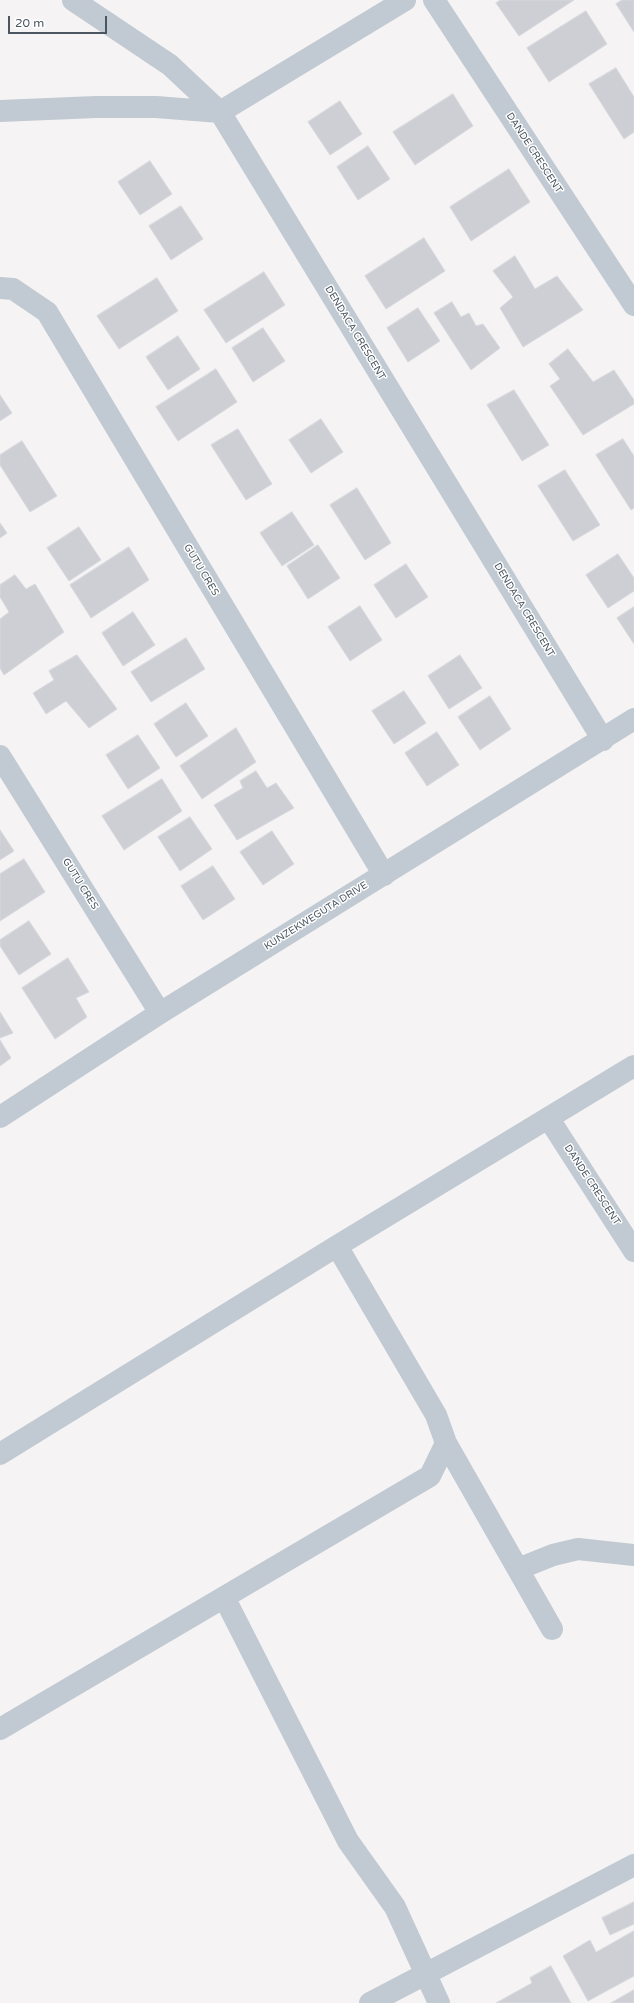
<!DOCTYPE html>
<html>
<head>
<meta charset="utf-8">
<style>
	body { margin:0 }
	#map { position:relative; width:634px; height:2003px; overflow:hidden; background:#f5f3f3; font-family:"Varela Round",sans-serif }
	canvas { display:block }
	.scale { position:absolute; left:8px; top:16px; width:99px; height:18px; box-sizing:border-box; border:2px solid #4a5661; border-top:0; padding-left:5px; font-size:12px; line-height:14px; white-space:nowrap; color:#4a5661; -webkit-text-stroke:3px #fff; paint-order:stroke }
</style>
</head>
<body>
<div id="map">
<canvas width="634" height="2003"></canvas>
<div class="scale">20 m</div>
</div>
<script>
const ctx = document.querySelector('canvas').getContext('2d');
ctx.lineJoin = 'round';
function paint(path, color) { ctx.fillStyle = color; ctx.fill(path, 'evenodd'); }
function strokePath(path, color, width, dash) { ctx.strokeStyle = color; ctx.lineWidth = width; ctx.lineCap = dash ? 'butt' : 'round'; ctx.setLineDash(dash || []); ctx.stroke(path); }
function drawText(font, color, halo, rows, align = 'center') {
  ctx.font = font + ' "Varela Round",sans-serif'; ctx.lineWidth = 3; ctx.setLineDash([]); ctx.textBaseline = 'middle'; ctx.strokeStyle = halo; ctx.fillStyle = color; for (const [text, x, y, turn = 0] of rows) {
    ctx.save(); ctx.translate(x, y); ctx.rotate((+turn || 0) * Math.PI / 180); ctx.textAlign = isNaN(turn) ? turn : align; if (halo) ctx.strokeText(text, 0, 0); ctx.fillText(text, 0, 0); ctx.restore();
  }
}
const building = new Path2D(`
	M501 0H574L519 36 496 3Z
	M622 0H634V32L616 4Z
	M586 11 607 44 549 82 527 48Z
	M616 68 634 97V132L624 139 589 84Z
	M453 94 473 126 415 165 393 132Z
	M340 101 362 134 330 155 308 122Z
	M368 146 390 179 358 200 337 167Z
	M150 161 172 194 140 215 118 182Z
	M509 169 530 202 471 241 450 207Z
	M181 206 203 239 171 260 149 226Z
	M424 238 445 271 386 309 365 276Z
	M515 256 535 289 557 276 583 310 523 347 500 308 513 297 493 271Z
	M264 272 285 305 226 343 204 310Z
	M157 278 178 311 119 349 97 316Z
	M452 302 461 317 469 313 476 326 483 324 500 348 471 370 434 313Z
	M418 308 440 341 408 362 387 328Z
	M263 328 285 361 253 382 232 348Z
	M178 336 200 369 168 390 146 357Z
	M568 349 593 382 614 370 634 400V404L583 435 550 386 560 379 549 364Z
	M216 369 237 402 178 441 156 407Z
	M514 390 549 445 522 461 487 405Z
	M0 395 12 413 0 421Z
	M321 419 343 452 311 473 289 440Z
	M238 429 272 484 246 500 211 445Z
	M623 439 634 456V508L631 510 596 455Z
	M22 441 57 496 30 512 0 465V455Z
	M565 470 600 525 573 541 538 486Z
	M357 488 391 543 365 560 330 505Z
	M292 512 314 545 282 566 260 533Z
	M0 523 7 533 0 538Z
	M79 527 101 560 69 581 47 548Z
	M318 545 340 578 308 599 287 566Z
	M129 547 149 580 91 618 70 585Z
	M618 554 634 578V591L608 608 586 575Z
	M406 564 428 597 396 618 374 585Z
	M15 575 26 589 35 584 64 632 4 675 0 668V619L9 612 0 597V585Z
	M360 606 382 640 350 661 328 627Z
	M634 607V644L617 618Z
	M133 612 155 645 123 666 102 633Z
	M186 638 205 669 151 702 131 672Z
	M77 655 117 709 89 728 66 701 46 714 33 693 54 680 49 671Z
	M460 655 482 688 449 709 428 676Z
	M404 691 426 723 394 744 372 711Z
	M490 696 511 729 480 750 458 717Z
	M186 703 208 736 176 757 154 724Z
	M236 728 256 762 202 799 180 766Z
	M437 732 459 765 427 786 405 753Z
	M138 735 160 768 128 789 106 755Z
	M256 771 267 788 276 783 294 808 237 840 214 805 243 788 240 781Z
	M162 779 182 811 124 850 102 816Z
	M190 817 212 849 180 871 158 837Z
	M0 830 14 851 0 860Z
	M272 831 294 864 263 885 240 852Z
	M24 859 45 892 0 921V874Z
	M213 866 235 899 203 920 181 886Z
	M29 921 51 954 19 975 0 946V940Z
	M68 958 89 992 76 998 87 1017 55 1039 22 988Z
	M0 1012 13 1033 0 1038Z
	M0 1040 11 1058 0 1066Z
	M634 1902V1924L610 1935 602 1918Z
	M634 1931V1976L588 2001 563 1956 590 1940 596 1952Z
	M551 1966 571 2003H496L532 1983 530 1978Z
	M634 1990V2003H611Z`);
const minor = new Path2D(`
	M73 0 170 65 220 112 603 740
	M434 0 634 305
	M0 111 96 107H156L220 112
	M220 112 405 0
	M0 288 13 289 47 312 384 875
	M0 756 160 1013
	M0 1117 160 1013 634 719
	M549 1119 634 1251
	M446 1443 552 1629
	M0 1454 337 1246 634 1066
	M518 1569 553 1555 578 1549 634 1555
	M224 1597 348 1841 395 1907 439 2003
	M0 1729 430 1476 446 1443 436 1415 337 1246
	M370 2003 634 1865`);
const streetNames = [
	["DANDE CRESCENT",534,153,57],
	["DENDACA CRESCENT",355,333,59],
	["GUTU CRES",201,570,59],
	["DENDACA CRESCENT",524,610,59],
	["GUTU CRES",80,884,58],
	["KUNZEKWEGUTA DRIVE",316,916,-32],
	["DANDE CRESCENT",592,1185,57]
];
paint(building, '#cdcfd5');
strokePath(building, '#d7d9de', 1);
strokePath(minor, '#c1cad2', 22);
drawText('10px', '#4a5661', '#fff', streetNames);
</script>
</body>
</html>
